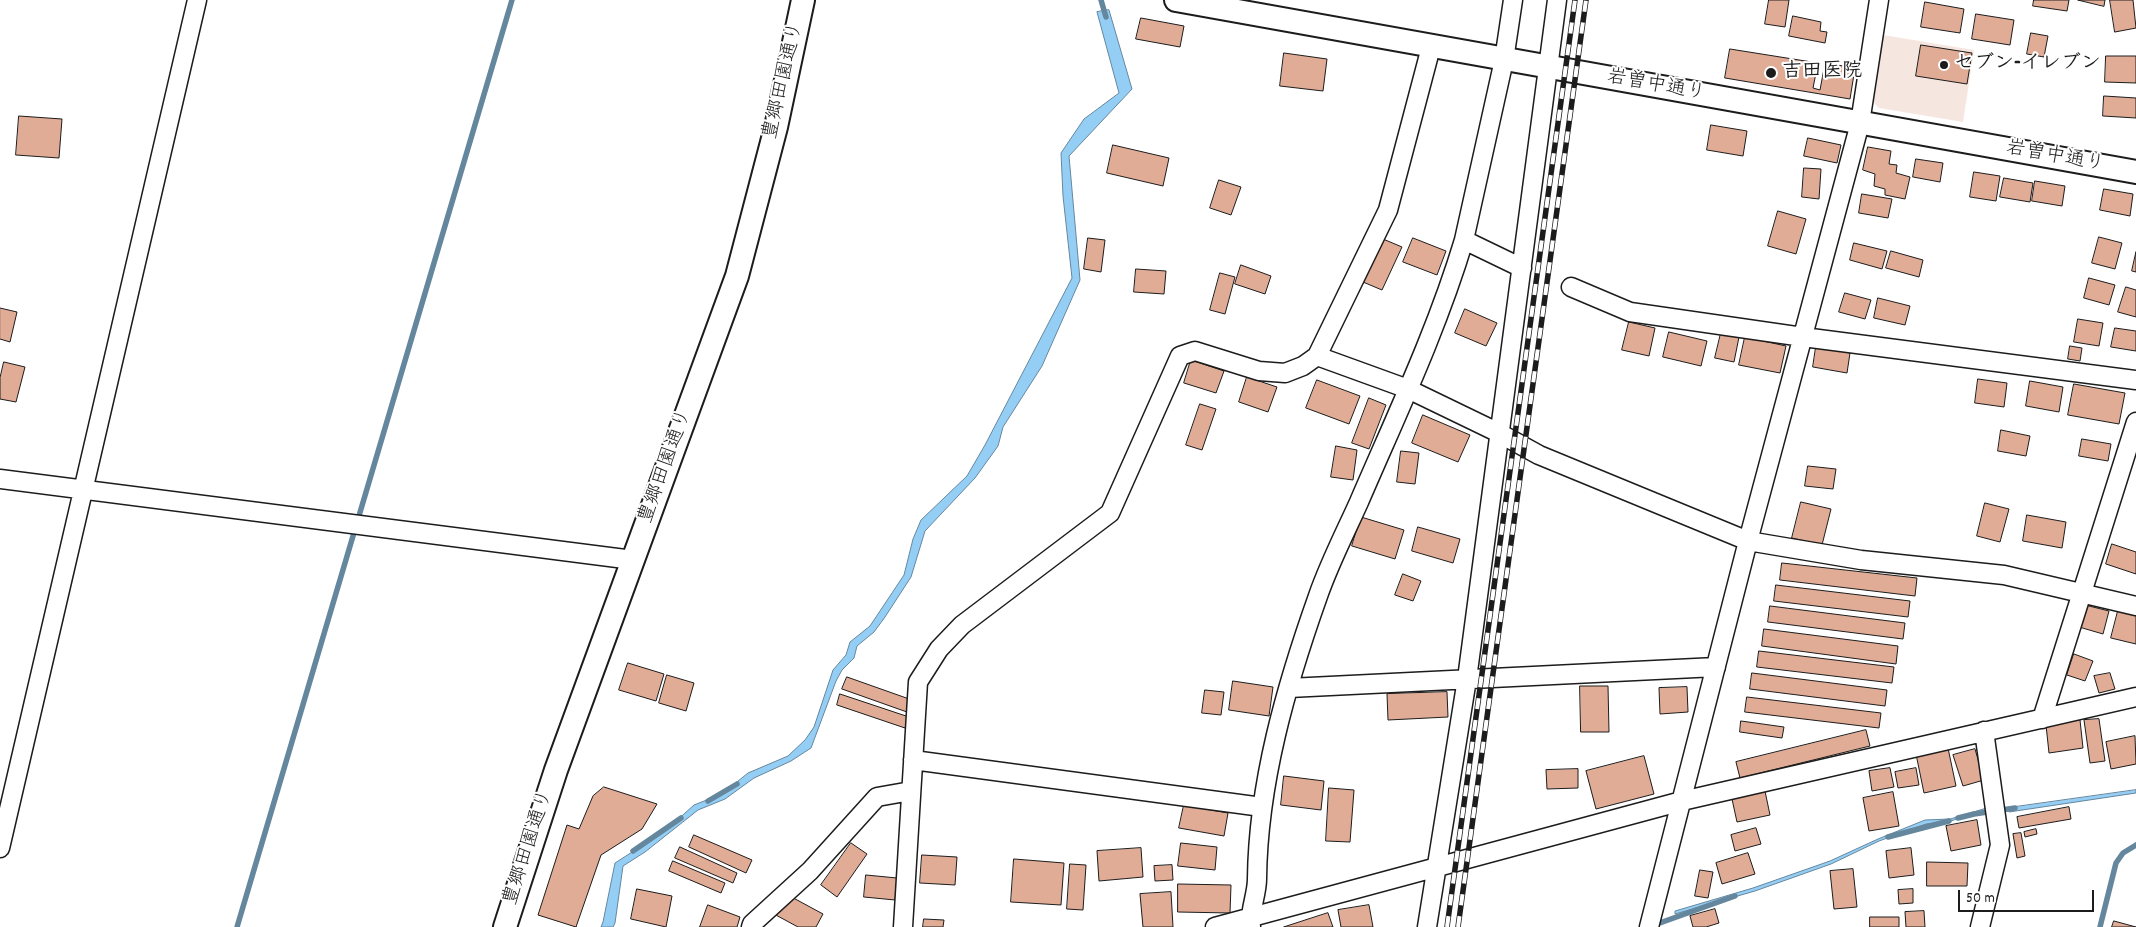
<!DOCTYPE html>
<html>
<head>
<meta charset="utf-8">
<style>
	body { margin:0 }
	#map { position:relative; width:2136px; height:927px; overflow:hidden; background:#fff; font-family:Dekko,sans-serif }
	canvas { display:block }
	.scale { position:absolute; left:1958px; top:890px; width:136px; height:22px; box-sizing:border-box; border:2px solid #1c1c1c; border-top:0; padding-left:6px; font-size:15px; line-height:18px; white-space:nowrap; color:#1c1c1c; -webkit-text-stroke:4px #fff; paint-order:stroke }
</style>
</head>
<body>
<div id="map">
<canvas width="2136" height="927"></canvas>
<div class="scale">50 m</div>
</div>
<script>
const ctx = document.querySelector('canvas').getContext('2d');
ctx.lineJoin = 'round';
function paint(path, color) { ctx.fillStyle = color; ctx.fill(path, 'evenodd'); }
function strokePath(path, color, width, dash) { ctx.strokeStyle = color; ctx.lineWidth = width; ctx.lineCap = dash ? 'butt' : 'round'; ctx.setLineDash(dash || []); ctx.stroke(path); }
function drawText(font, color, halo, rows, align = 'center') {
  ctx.font = font + ' Dekko,"Klee One",sans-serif'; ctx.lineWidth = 4; ctx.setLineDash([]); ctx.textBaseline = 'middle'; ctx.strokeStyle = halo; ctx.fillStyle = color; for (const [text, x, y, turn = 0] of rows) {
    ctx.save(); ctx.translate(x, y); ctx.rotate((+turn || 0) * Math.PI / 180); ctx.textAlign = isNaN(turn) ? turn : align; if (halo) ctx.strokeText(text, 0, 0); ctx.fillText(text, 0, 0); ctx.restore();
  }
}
const built = new Path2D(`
	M1883 35 1974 50 1963 122 1879 108 1872 101Z`);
const water = new Path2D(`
	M1109 10 1132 89 1069 156 1080 280 1042 366 1003 427 998 446 975 478 925 531 911 577 885 617 874 632 857 646 854 658 842 670 836 681 811 748 791 761 754 778 725 799 698 810 645 852 623 866 615 923 613 927H601L603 922 615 863 665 831 694 805 722 794 748 773 788 756 805 740 814 727 833 670 846 655 850 642 870 626 904 575 913 539 921 520 967 476 985 445 1072 278 1063 196 1061 153 1084 119 1119 93 1097 12Z
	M2136 790V793L2009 812 2008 808Z
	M1988 808 1989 810 1974 813 1951 821 1926 824 1879 841 1831 864 1755 891 1675 914V911L1753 888 1830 861 1878 839 1925 820 1950 819Z`);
const stream = new Path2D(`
	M1101 0 1106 17
	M708 801 737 784
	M1958 818 1974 814 2015 808
	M1888 837 1949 821
	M633 851 681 818
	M1654 925 1735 896
	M237 927 512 0
	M2100 927 2116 863 2123 853 2136 845`);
const building = new Path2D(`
	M1769 0H1789L1785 27 1765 24Z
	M2034 0H2069L2067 11 2033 6Z
	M2078 0H2105L2104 6Z
	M2110 0H2133L2136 28 2115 32Z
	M1925 2 1964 9 1960 33 1921 27Z
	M1976 14 2014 20 2010 45 1972 39Z
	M1793 16 1821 22 1820 31 1827 32 1825 43 1789 36Z
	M1141 18 1184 26 1180 47 1136 39Z
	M2031 33 2048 36 2044 57 2027 54Z
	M1921 45 1972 53 1967 84 1916 76Z
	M1730 49 1818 63 1813 88 1820 90 1825 63 1855 68 1850 99 1725 78Z
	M1284 53 1327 59 1323 91 1280 86Z
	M2106 56H2136V83L2105 82Z
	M2104 96 2136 98V118L2103 116Z
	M19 116 62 119 59 158 16 155Z
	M1711 125 1747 131 1743 156 1707 150Z
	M1808 138 1841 145 1837 163 1804 156Z
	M1113 145 1169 158 1163 186 1107 173Z
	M1868 147 1891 151 1889 164 1897 165 1896 173 1910 177 1905 199 1885 195V189L1874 186 1875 174 1863 170Z
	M1916 159 1943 163 1940 182 1913 177Z
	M1804 168 1821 169 1819 199 1802 197Z
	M1974 172 2000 176 1996 201 1970 197Z
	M2004 178 2033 183 2030 202 2000 197Z
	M1219 180 1241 187 1231 215 1210 208Z
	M2035 181 2065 186 2062 206 2032 201Z
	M2104 189 2133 194 2130 216 2100 210Z
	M1862 194 1892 199 1888 218 1859 213Z
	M1778 211 1806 219 1796 254 1768 246Z
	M2099 237 2122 243 2115 269 2092 263Z
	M1088 238 1105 240 1101 272 1084 269Z
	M1413 238 1446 251 1437 275 1403 262Z
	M1383 239 1402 247 1382 290 1363 282Z
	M1854 243 1887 251 1882 269 1850 260Z
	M1891 251 1923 260 1919 277 1886 268Z
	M2136 252V272L2132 271Z
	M1241 265 1271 276 1265 294 1235 284Z
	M1136 269 1166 271 1164 294 1134 292Z
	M1220 273 1235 277 1225 314 1210 310Z
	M2089 278 2115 285 2109 305 2084 298Z
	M2126 287 2136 290V317L2118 312Z
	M1845 293 1871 300 1865 319 1839 312Z
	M1878 298 1910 306 1905 325 1874 318Z
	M0 308 17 312 10 342 0 339Z
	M1465 309 1497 323 1486 346 1455 333Z
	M2078 319 2103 323 2099 346 2074 342Z
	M1629 322 1655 328 1649 356 1622 350Z
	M2115 328 2136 331V351L2111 347Z
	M1669 332 1707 341 1701 366 1663 357Z
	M1721 333 1739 337 1734 362 1715 358Z
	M1745 337 1786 346 1780 373 1739 365Z
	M2070 346 2082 348 2080 361 2068 359Z
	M1816 347 1850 353 1847 373 1813 367Z
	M1191 360 1224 371 1216 393 1184 383Z
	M4 362 25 367 16 402 0 399V378Z
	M1247 377 1277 387 1268 412 1239 402Z
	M1978 379 2007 383 2004 407 1975 403Z
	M1317 380 1360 396 1349 424 1306 408Z
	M2030 381 2063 387 2059 412 2026 406Z
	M2074 384 2125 393 2119 424 2068 415Z
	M1369 398 1386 405 1369 449 1352 443Z
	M1200 404 1216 409 1202 450 1186 445Z
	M1423 415 1470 435 1458 462 1412 443Z
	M2001 430 2030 436 2026 456 1998 451Z
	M2082 439 2111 444 2108 461 2079 456Z
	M1336 446 1357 450 1353 480 1331 477Z
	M1401 451 1419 453 1415 484 1397 482Z
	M1808 466 1836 469 1833 489 1805 486Z
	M1801 502 1831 509 1822 545 1792 538Z
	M1985 503 2009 509 2000 542 1977 536Z
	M2027 515 2066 522 2062 548 2023 541Z
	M1361 517 1404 530 1395 559 1352 546Z
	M1418 527 1460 539 1453 563 1412 551Z
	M2112 544 2136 552V574L2106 564Z
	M1782 563 1917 578 1915 596 1780 580Z
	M1403 574 1421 581 1413 601 1395 595Z
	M1776 585 1910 601 1908 617 1774 601Z
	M2085 605 2109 611 2103 634 2079 627Z
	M1770 606 1905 623 1903 639 1768 622Z
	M2118 611 2136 615V644L2111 638Z
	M1764 629 1898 646 1896 664 1762 646Z
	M1759 651 1894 667 1892 683 1757 667Z
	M2074 654 2093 661 2085 681 2067 675Z
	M628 663 664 674 656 701 619 690Z
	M1752 673 1887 690 1885 706 1750 689Z
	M2110 673 2115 689 2099 693 2094 676Z
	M667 675 694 683 686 711 659 703Z
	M847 677 912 700 907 712 842 689Z
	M1233 681 1273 687 1269 716 1229 710Z
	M1580 686H1608L1609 732H1581Z
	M1687 687 1688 712 1660 714 1659 688Z
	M1205 690 1224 692 1221 715 1202 713Z
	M1447 692 1448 717 1388 720 1387 694Z
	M840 694 909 717 905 728 837 705Z
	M1747 697 1881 713 1879 728 1745 712Z
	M2099 719 2105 761 2090 763 2084 720Z
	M2080 720 2083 748 2049 753 2046 725Z
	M1741 721 1784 727 1782 738 1740 732Z
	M1866 730 1870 746 1740 778 1736 762Z
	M2135 736 2136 764 2111 769 2106 742Z
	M1948 748 1956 786 1924 793 1916 754Z
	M1975 749 1984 780 1963 786 1953 755Z
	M1644 756 1654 794 1596 809 1586 771Z
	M1890 768 1894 787 1872 791 1869 771Z
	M1916 768 1919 785 1898 788 1895 772Z
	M1578 769V788L1547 789 1546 770Z
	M1284 776 1324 781 1321 810 1281 805Z
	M604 787 657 804 642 829 601 855 576 927 538 915 567 825 579 829 593 796Z
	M1329 788 1354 790 1350 842 1326 841Z
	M1765 791 1770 815 1737 822 1732 799Z
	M1893 792 1899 826 1869 831 1863 798Z
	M1184 805 1228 813 1224 836 1179 828Z
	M2069 807 2071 819 2019 828 2017 817Z
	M1977 820 1981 845 1951 851 1946 826Z
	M1756 828 1761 844 1735 851 1731 835Z
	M2036 829 2037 834 2025 837 2024 832Z
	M2021 833 2025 856 2017 858 2013 834Z
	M694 835 752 860 746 873 689 847Z
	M851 843 867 854 837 897 821 885Z
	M1181 843 1217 847 1215 870 1178 866Z
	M680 847 737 873 733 883 675 858Z
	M1141 848 1143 877 1099 881 1097 851Z
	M1911 848 1914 875 1889 878 1886 851Z
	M1748 853 1755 874 1722 884 1716 863Z
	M922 855 957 857 955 885 920 883Z
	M1014 859 1064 863 1061 905 1011 902Z
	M673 861 725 883 721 893 669 871Z
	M1927 862 1968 863 1967 886H1927Z
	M1070 864 1086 865 1083 910 1067 909Z
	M1172 865 1173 880 1155 881 1154 866Z
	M1853 869 1857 907 1834 909 1830 871Z
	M1700 870 1713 872 1708 898 1695 896Z
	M866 875 897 878 895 900 864 897Z
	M1178 884 1231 885 1230 913 1178 912Z
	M637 889 672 896 666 927 631 919Z
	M1913 889V903L1899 904 1898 890Z
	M1171 892 1173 927H1143L1140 894Z
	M786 894 823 914 816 927H798L774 914Z
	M708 905 740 917 737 927H700Z
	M1369 905 1373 927H1341L1338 910Z
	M1715 909 1719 923 1706 927H1693L1690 916Z
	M1924 911 1925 927H1906L1905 912Z
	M1328 913 1333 927H1284Z
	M1870 917H1899V927H1870Z
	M924 919 944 920 943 927H923Z
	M2114 921 2136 927H2112Z`);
const minor = new Path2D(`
	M1464 240 1522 268
	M1571 287 1630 312 1803 337 2136 380
	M1317 356 1388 210 1431 47
	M0 479 633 560
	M1289 688 1716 667
	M2042 719 2136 422
	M913 760 1262 807
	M0 848 197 0
	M751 927 752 924 810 871 877 797 911 791
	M903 927 918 682 939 649 962 625 1110 513 1180 356 1195 351 1259 371 1285 373 1303 366 1317 356 1408 389 1499 433 1539 455 1748 541 1861 560 2004 575 2136 606
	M1215 927 1682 801 2136 697
	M1251 927C1249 911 1257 895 1257 879 1258 783 1286 686 1318 596 1329 564 1345 533 1359 502 1396 416 1437 330 1464 240L1504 60 1513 0
	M1427 927 1467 679 1557 0
	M1649 927 1748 541 1860 123 1879 0
	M1980 927 2000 845 1984 731`);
const tertiary = new Path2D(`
	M1176 0 2136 172
	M505 927 556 770 737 276 776 127 803 0`);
const rail = new Path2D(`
	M1447 927 1575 0
	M1458 927 1586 0`);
const markers = [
	[1944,65,5,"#1c1c1c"],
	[1771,73,6,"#1c1c1c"]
];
const poiNames = [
	["セブン-イレブン",1954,65],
	["吉田医院",1782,73]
];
const streetNames = [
	["豊郷田園通り",785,81,-77],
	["岩曽中通り",1656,87,10],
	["岩曽中通り",2055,158,10],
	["豊郷田園通り",667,467,-70],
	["豊郷田園通り",530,848,-72]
];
paint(built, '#f6e6e0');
paint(water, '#95cef5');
strokePath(water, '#65879e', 1);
strokePath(stream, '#65879e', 5.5);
paint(building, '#e1ac96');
strokePath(building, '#1c1c1c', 1);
strokePath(minor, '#1c1c1c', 21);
strokePath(tertiary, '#1c1c1c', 26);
strokePath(minor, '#fff', 18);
strokePath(tertiary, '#fff', 22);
strokePath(rail, '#1c1c1c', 5.5);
strokePath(rail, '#fff', 4, [11]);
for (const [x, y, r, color] of markers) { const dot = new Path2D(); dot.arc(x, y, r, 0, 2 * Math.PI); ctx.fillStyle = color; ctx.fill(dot); strokePath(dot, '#fff', 2); }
drawText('bold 20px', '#1c1c1c', '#fff', poiNames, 'left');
drawText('20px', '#1c1c1c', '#fff', streetNames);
</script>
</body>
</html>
